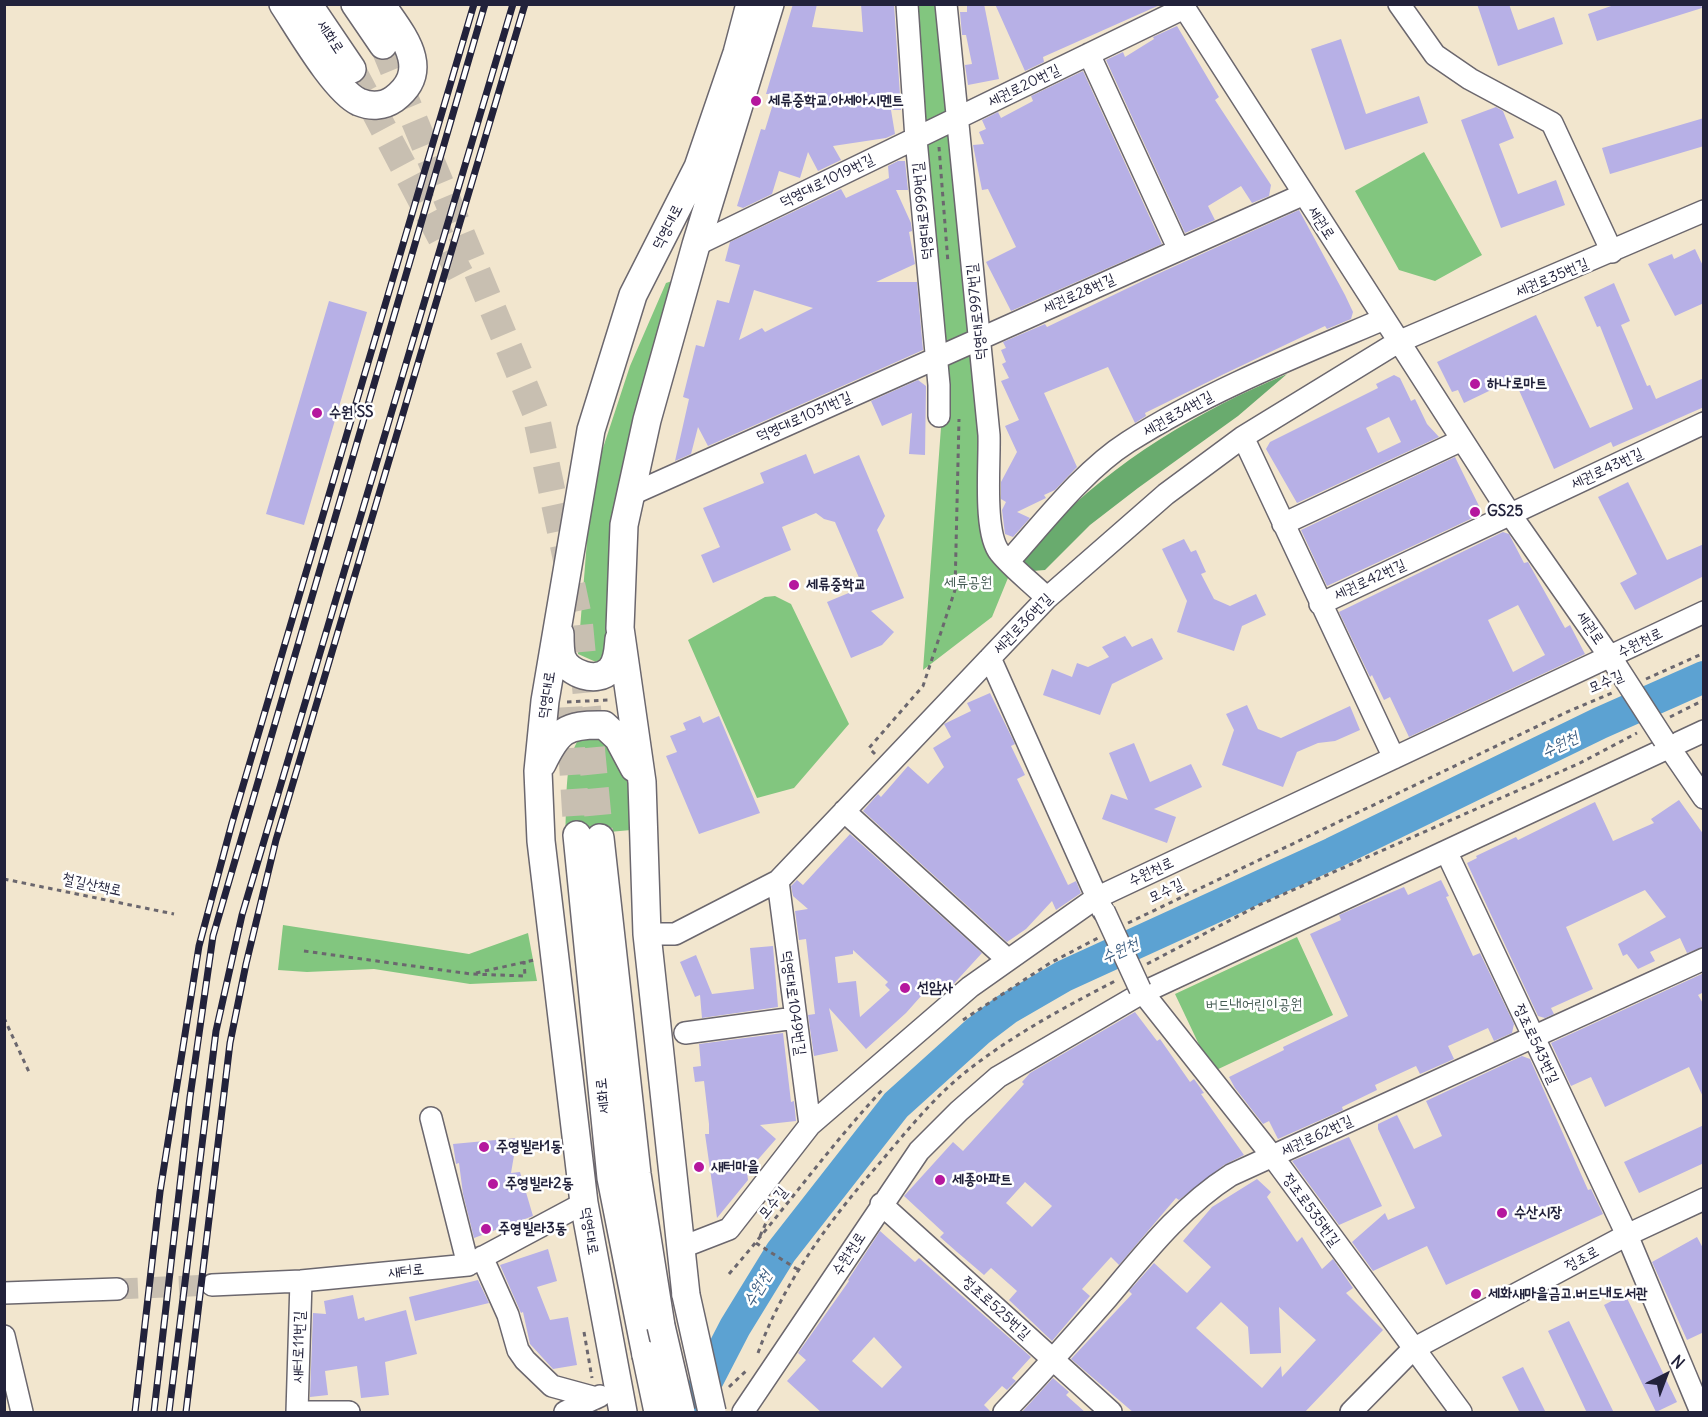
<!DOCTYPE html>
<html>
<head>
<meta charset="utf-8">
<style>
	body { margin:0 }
	#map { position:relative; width:1708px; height:1417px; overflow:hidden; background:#f2e6ce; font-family:Delius,sans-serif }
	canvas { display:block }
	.frame { position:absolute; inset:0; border:6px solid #22223b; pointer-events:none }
	.north { position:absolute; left:1636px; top:1345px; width:60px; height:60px; -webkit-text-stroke:4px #fff; paint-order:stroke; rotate:42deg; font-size:16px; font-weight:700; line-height:24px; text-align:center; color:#22223b }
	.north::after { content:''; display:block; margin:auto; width:21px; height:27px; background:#22223b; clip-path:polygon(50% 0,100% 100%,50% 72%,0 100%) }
</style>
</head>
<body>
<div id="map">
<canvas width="1708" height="1417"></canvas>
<div class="frame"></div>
<div class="north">N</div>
</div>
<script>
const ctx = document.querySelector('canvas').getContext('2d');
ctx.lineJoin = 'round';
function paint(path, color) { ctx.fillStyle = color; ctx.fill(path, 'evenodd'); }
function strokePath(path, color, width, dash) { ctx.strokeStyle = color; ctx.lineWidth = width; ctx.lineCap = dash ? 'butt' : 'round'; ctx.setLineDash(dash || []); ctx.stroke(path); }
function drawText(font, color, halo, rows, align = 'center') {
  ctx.font = font + ' Delius,"Poor Story",sans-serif'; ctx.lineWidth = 5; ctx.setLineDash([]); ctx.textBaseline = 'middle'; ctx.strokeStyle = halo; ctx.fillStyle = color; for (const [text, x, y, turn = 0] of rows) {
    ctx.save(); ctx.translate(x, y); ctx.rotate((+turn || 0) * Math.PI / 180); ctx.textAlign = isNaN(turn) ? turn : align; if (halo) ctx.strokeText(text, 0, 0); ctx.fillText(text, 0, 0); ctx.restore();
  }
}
const green = new Path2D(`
	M915 5H938L974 368 984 517 1010 573 992 617 923 670 944 387Z
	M1424 152 1482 255 1435 281 1399 270 1355 191Z
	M672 281 608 658 596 662 578 654 590 503 602 451 630 366 666 283Z
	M775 596 791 604 849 724 794 788 757 798 688 640 765 597Z
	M593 732 629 765 631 830 565 836C567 811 564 768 575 746 578 738 586 735 593 732Z
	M283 925 469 954 528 933 537 981 470 984 374 969 307 972 278 970Z
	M1297 937 1333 1015 1212 1072 1175 994Z`);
const forest = new Path2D(`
	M1287 374 1238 416 1138 488 1090 525 1045 570 1032 571 1023 566C1026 550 1039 541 1049 529 1114 461 1200 410 1287 374Z`);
const river = new Path2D(`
	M691 1412 735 1327 781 1252 896 1105 978 1031 1007 1009 1064 976 1333 853 1600 723 1704 677`);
const building = new Path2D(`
	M793 4H817L812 27 863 32 861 4H894L901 110H891L895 134 886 138 833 146 841 160 818 171 808 152 800 178 779 171 772 194 743 208 737 206 761 129 765 130 776 94H766Z
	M967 4H984L999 79 968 85 965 65 972 64 966 35H962L960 12H967Z
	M995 4H1162L1043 57 1044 62 1025 71Z
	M1477 4H1509L1518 30 1554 17 1563 44 1498 66Z
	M1617 4H1701L1702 8 1597 41 1588 14Z
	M1177 26 1219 97 1215 100 1271 185 1269 196 1252 203 1241 186 1208 206 1215 220 1185 233 1106 60 1123 52 1125 57 1154 39 1153 37Z
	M1341 39 1366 114 1419 96 1428 123 1345 150 1311 49Z
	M1083 71 1162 244 1011 311 986 262 1016 247 988 189 982 190 973 145 984 144 979 132 986 129 982 120 998 112 1001 118 1033 101 1031 96Z
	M1496 107 1503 111 1514 138 1499 144 1518 194 1556 180 1565 205 1501 228 1461 120Z
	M1704 118V146L1610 174 1602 148Z
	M898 161H905L908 190H896L911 223 912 231 909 232 915 264 876 282H917L923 350 708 446 698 427 691 454 675 461 689 399 683 397 696 345 704 347 717 300 729 303 740 265 725 261 730 242 841 189 846 198 889 178 888 166ZM754 290 813 308 765 332 762 328 739 340Z
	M1299 210 1345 295 1353 312 1351 319 1327 329 1325 326 1224 374 1145 413 1146 416 1135 423 1108 367 1044 393 1077 467 1055 490 1044 495 1046 498 1017 512 1030 518 1013 537 1005 534 1002 510 1006 502 1001 499V482L1017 452 1005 426 1019 420 1001 381 1009 378 1002 364 1006 362 1001 350 1006 348 1003 342 1045 324 1047 327 1153 276Z
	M1695 249 1704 268V303L1675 316 1648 264 1672 254 1674 259Z
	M1614 283 1630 321 1621 325 1647 386 1650 385 1656 399 1704 378V407L1613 447 1611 442 1554 469 1514 379 1464 403 1458 390 1452 392 1437 362 1536 315 1590 428 1633 409 1600 326 1597 327 1584 297Z
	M329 301 367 312 304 525 266 514Z
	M1394 375 1400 378 1411 401 1415 399 1427 424 1439 437 1297 503 1266 449 1270 442 1378 388 1376 384ZM1389 417 1401 442 1378 453 1366 428Z
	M918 380 926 386 925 455 909 454 912 413 882 426 871 401Z
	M806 454 814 474 859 455 885 516 877 530 904 598 871 611 894 632 882 645 851 658 827 602 863 587 835 522 824 519 816 513 782 527 791 550 713 583 701 555 720 547 703 508 764 483 760 473Z
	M1455 457 1480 508 1477 516 1327 586 1301 530Z
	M1628 482 1667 560 1704 544V576L1635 610 1620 583 1637 574 1598 497Z
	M1503 532 1509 534 1524 563 1528 562 1565 628 1570 625 1585 654 1409 737 1390 697 1384 700 1372 675 1370 677 1339 612ZM1518 605 1545 655 1513 672 1488 620Z
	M1184 539 1191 552 1196 550 1206 572 1201 574 1214 599 1230 606 1256 594 1266 615 1242 626 1234 651 1177 632 1187 601 1162 549Z
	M1125 636 1132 647 1152 638 1163 659 1112 684 1100 715 1043 695 1052 669 1072 677 1077 663 1088 667 1109 657 1102 647Z
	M990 693 1015 744 1011 746 1025 775 1017 779 1068 885 1076 881 1081 893 1056 910 1052 901 1026 929 1007 942 863 811 878 794 881 797 908 766 928 784 944 767 933 748 951 737 944 724 971 711 967 703Z
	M1247 705 1258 729 1281 738 1350 706 1360 730 1335 741 1318 743 1297 752 1283 787 1222 765 1234 730 1226 714Z
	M700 716 703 723 719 716 760 813 699 834 666 756 677 752 670 736 686 730 683 723Z
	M1134 743 1150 782 1191 764 1202 787 1154 809 1176 817 1167 843 1102 819 1111 794 1128 800 1109 753Z
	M1679 800 1704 835V947L1687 953 1680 938 1650 952 1655 961 1638 969 1627 954 1623 956 1618 944 1666 917 1645 890 1566 927 1593 989 1551 1008 1554 1014 1545 1018 1538 1016 1467 863 1477 858 1476 856 1516 837 1518 840 1595 802 1613 841 1654 823 1651 819Z
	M850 834 982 953 949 989 937 978 906 1013 866 1049 829 1008 838 1051 814 1056 808 1015 815 1014 806 939 799 940 795 911 808 909 793 896 791 886 797 880 803 885ZM853 950 888 982 885 985 890 990 860 1017 856 981 838 983 835 957 853 954Z
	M1441 880 1449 896 1446 897 1473 956 1480 953 1514 1024 1512 1033 1494 1041 1488 1028 1448 1046 1454 1059 1420 1074 1416 1066 1375 1085 1377 1090 1342 1107 1343 1110 1278 1139 1269 1121 1263 1124 1235 1088 1229 1077 1284 1050 1283 1047 1348 1016 1310 934 1341 920 1339 915 1364 904 1404 887 1408 895Z
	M773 946 778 1007 702 1018 700 995 695 997 680 962 696 955 712 994 754 989 750 948Z
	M1704 973V992L1698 995 1704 1005V1099L1689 1067 1605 1107 1591 1077 1571 1086 1551 1043Z
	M1135 1012 1157 1041 1160 1039 1190 1082 1194 1079 1204 1093 1201 1094 1244 1155 1224 1165 1179 1200 1176 1198 1119 1265 1111 1257 1082 1289 1090 1296 1052 1341 1009 1300 1017 1291 991 1268 984 1275 957 1252 940 1237 944 1233 904 1196 953 1142 963 1151 1024 1084 1022 1082 1030 1073ZM1025 1182 1052 1206 1032 1227 1006 1203Z
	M783 1033 791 1102 794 1101 796 1121 760 1125 776 1139 747 1172 748 1180 717 1218 705 1134H709V1124L704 1081 695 1082 693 1067 701 1066 699 1044Z
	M1522 1056 1530 1059 1588 1190 1591 1189 1603 1214 1446 1285 1427 1246 1373 1271 1352 1242 1385 1213 1388 1220 1415 1208 1378 1129V1124L1397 1115 1414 1149 1442 1136 1426 1101Z
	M1704 1125V1163L1639 1193 1624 1162Z
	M1349 1137 1382 1206 1339 1225 1292 1161Z
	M517 1138 511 1173 520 1172 533 1216 474 1238 463 1194 459 1163 456 1164 453 1144Z
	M1257 1179 1271 1192 1267 1197 1297 1242 1302 1237 1322 1269 1333 1259 1353 1288 1346 1293 1383 1330 1304 1413H1134L1071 1359 1132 1294 1129 1291 1154 1263 1187 1293 1211 1267 1183 1241 1212 1207ZM1221 1302 1248 1327 1250 1354 1281 1353 1279 1307 1316 1340 1282 1377 1281 1366 1262 1388 1196 1328Z
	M880 1231 915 1262 919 1258 1031 1357 1012 1378 1016 1381 1007 1390 1002 1386 984 1405 992 1413H822L787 1381 806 1360 798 1353 849 1281 848 1280ZM874 1337 902 1367 882 1388 852 1361Z
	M1697 1237 1704 1250V1332L1687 1340 1652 1262Z
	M548 1249 557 1281 537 1287 550 1320 568 1317 577 1365 553 1369 530 1344 523 1312 521 1313 500 1265Z
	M478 1280 489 1303 415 1321 409 1297Z
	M1625 1294 1677 1402 1656 1412 1604 1305Z
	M353 1295 358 1319 364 1317 365 1321 406 1310 417 1354 385 1362 389 1395 361 1398 357 1366 325 1371 328 1395 310 1397 313 1313 326 1314 324 1301Z
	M1569 1321 1614 1413H1587L1548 1331Z
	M1523 1367 1546 1413H1520L1502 1377Z
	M1053 1378 1069 1392 1066 1395 1086 1413H1021Z`);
const minorTunnel = new Path2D(`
	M117 1289 212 1285`);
const majorTunnel = new Path2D(`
	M383 45 535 411 579 619 600 838
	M352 69 466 285
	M569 707 577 835`);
const path = new Path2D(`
	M939 147 948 263
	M1646 679 1704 653
	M567 702 608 700
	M1670 717 1704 700
	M875 754 869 748 923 686 955 590 959 419
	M4 879 174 914
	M1128 923 1567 712 1612 693
	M304 951 471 974 525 976 524 961
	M1147 964 1259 905 1580 763 1637 733
	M476 973 534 960
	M4 1018 29 1072
	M963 1020 1050 963 1098 938
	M760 1236 776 1201
	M756 1243 800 1271
	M729 1274C782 1213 828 1148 883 1089
	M584 1332 592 1378
	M758 1353C783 1283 829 1221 878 1165 907 1131 936 1094 972 1067 1018 1032 1067 1006 1117 980
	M729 1387 746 1371`);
const minor = new Path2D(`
	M907 4 916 139 939 385V416
	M946 4 989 435C990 463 983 533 1000 553 1013 569 1032 583 1047 598
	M1182 4 1510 514 1617 667
	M1399 4 1435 55 1470 79 1552 123 1612 252
	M1089 54 1179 250
	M696 245 1184 8
	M1243 437 1394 758
	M630 495 1302 195
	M1283 524 1462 440
	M1009 561C1044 522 1084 470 1128 442 1208 391 1297 356 1384 319
	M1320 604 1704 423
	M990 658 1103 911
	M1669 747 1704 798
	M844 811 1008 960
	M1447 853 1627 1235 1701 1412
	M778 881 810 1125
	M647 934H675L778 881 1047 598 1166 494 1243 437 1398 342 1704 211
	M1140 989 1273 1157 1461 1412
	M685 1033 795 1018
	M431 1118 468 1265
	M881 1204 1111 1412
	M680 1248 729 1229 810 1125 970 987 1096 898 1704 612
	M482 1257 508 1315 518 1350 525 1360 552 1386 596 1398
	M212 1285 301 1281 468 1265 584 1203
	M4 1293 117 1289
	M4 1336 22 1412
	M297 1412 301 1281
	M297 1412H349
	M565 1412 600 1396
	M743 1412 919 1151 959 1111 998 1077 1142 993 1704 731
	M1004 1412C1040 1375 1074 1336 1108 1297 1146 1252 1181 1207 1231 1175L1704 959
	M1351 1412 1413 1349 1627 1235 1704 1199`);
const major = new Path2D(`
	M283 4C299 28 335 91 359 102 371 107 384 106 394 99 434 69 401 34 381 4
	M308 4 352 69
	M355 4 383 45
	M560 634C560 641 560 651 562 658 569 674 597 684 610 670 618 662 618 650 619 639
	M542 764C558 731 565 724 604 725L618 738 634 768
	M577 835 611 1178 646 1355
	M600 838 637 1174 661 1326
	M686 1295 647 934 642 782 620 628 624 525 647 420 696 245 770 4
	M623 1412 584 1203 541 841 538 771 545 701 591 430 633 295 698 167 737 53 750 4`);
const rail = new Path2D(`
	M135 1412 160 1192 199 946 232 823 474 4
	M154 1412 190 1097 213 936 485 4
	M169 1412 216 1031 242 915 513 4
	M186 1412 230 1043 246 964 276 840 525 4`);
const minorBridge = new Path2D(`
	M1617 667 1664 740
	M1104 911 1140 989`);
const majorBridge = new Path2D(`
	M686 1295 712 1412
	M661 1326 681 1412
	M646 1355 658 1412`);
const markers = [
	[756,101,6,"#b5179e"],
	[1475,384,6,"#b5179e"],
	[317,413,6,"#b5179e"],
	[1475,512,6,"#b5179e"],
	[794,585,6,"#b5179e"],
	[905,988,6,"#b5179e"],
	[484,1147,6,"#b5179e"],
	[699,1167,6,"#b5179e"],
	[940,1180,6,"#b5179e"],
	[493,1184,6,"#b5179e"],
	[1502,1213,6,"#b5179e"],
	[486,1229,6,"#b5179e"],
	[1476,1294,6,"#b5179e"]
];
const streetNames = [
	["세화로",330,37,56],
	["세권로20번길",1024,86,-26],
	["덕영대로1019번길",827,181,-26],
	["덕영대로999번길",923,211,-96],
	["세권로",1321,223,57],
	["덕영대로",668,227,-63],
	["세권로35번길",1552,278,-23],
	["세권로28번길",1079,294,-24],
	["덕영대로997번길",977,312,-96],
	["세권로34번길",1178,414,-29],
	["덕영대로1031번길",804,417,-24],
	["세권로43번길",1607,469,-25],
	["세권로42번길",1370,580,-25],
	["세권로36번길",1023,624,-46],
	["세권로",1590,628,55],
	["수원천로",1640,643,-26],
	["모수길",1606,682,-23],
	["덕영대로",547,695,-82],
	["수원천로",1151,872,-25],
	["철길산책로",92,885,12],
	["모수길",1166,891,-26],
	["덕영대로1049번길",793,1003,82],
	["정조로543번길",1536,1044,65],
	["세화로",603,1096,-96],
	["세권로62번길",1317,1136,-25],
	["모수길",773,1203,-51],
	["정조로535번길",1311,1210,54],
	["덕영대로",589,1231,80],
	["수원천로",849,1254,-57],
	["정조로",1582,1259,-28],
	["새터로",406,1271,-6],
	["정조로525번길",996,1308,42],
	["새터로11번길",299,1347,-88]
];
const poiNames = [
	["세류중학교.아세아시멘트",768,101],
	["하나로마트",1487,384],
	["수원 SS",329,413],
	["GS25",1487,512],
	["세류중학교",806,585],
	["선암사",917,988],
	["주영빌라1동",496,1147],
	["새터마을",711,1167],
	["세종아파트",952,1180],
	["주영빌라2동",505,1184],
	["수산시장",1514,1213],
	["주영빌라3동",498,1229],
	["세화새마을금고.버드내도서관",1488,1294]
];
const parkNames = [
	["세류공원",968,583],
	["버드내어린이공원",1254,1005]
];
const waterNames = [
	["수원천",1560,745,-26],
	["수원천",1120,951,-24],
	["수원천",758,1289,-59]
];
paint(green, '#82c67f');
paint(forest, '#69ab6e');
strokePath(river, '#5ca2d2', 32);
paint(building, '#b7b0e6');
strokePath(minorTunnel, '#c8bfb1', 21, [21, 10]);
strokePath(majorTunnel, '#c8bfb1', 27, [27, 14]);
strokePath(minor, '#6b676e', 24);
strokePath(major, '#6b676e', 30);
strokePath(path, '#6b676e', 3, [4.5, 4.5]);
strokePath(minor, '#fff', 21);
strokePath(major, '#fff', 27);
strokePath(rail, '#22223b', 7);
strokePath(rail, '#fff', 4.5, [14]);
strokePath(minorBridge, '#6b676e', 24, []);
strokePath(majorBridge, '#6b676e', 30, []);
strokePath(minorBridge, '#fff', 21);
strokePath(majorBridge, '#fff', 27);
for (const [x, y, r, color] of markers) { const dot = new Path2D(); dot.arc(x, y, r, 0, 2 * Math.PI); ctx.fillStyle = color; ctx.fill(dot); strokePath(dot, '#fff', 2); }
drawText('15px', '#22223b', '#fff', streetNames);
drawText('bold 15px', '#22223b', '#fff', poiNames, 'left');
drawText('15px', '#445b53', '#fff', parkNames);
drawText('italic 16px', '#3c5c7f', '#fff', waterNames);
</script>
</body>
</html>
